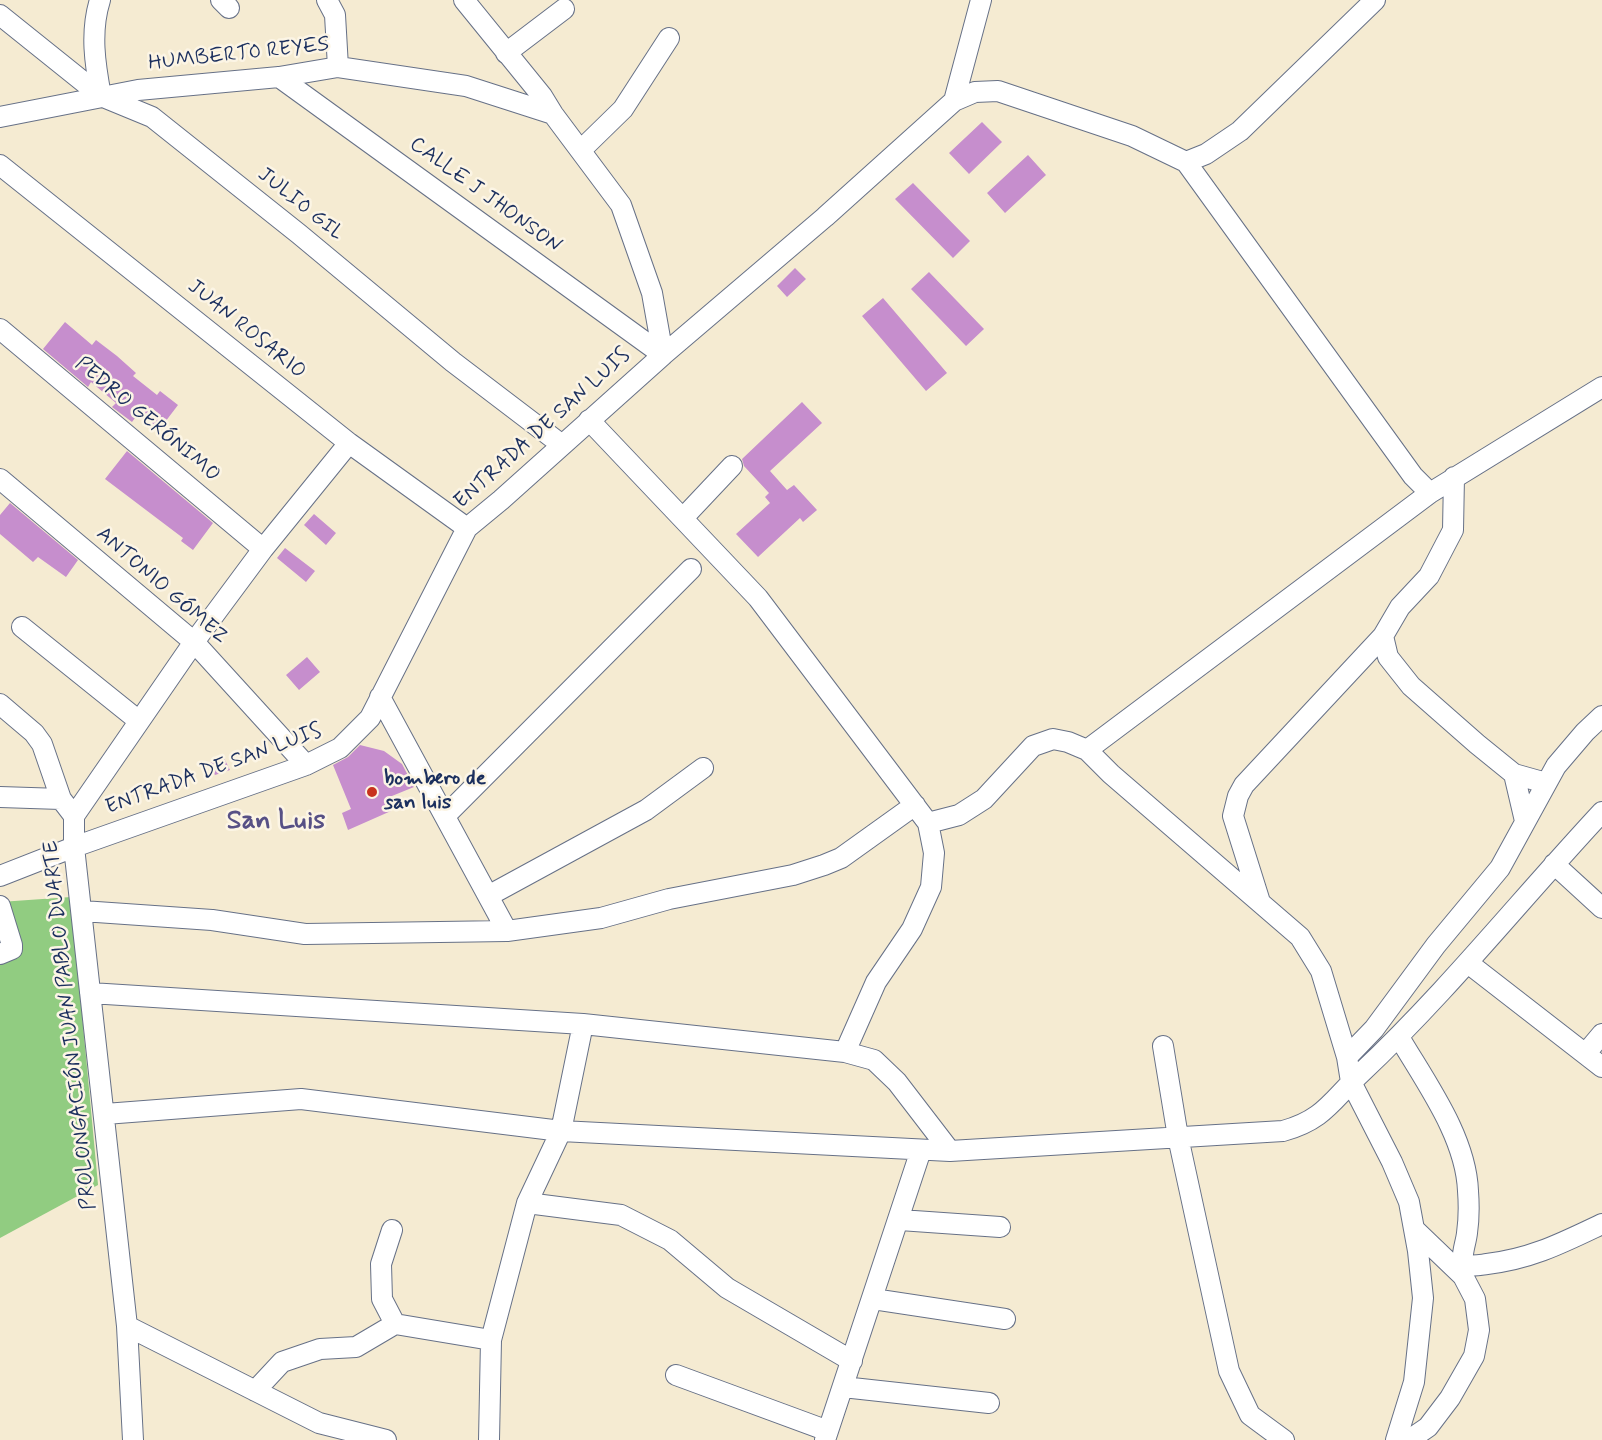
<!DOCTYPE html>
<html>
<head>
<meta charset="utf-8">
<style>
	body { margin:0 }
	canvas { display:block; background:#f5ebd2 }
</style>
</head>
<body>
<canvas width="1602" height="1440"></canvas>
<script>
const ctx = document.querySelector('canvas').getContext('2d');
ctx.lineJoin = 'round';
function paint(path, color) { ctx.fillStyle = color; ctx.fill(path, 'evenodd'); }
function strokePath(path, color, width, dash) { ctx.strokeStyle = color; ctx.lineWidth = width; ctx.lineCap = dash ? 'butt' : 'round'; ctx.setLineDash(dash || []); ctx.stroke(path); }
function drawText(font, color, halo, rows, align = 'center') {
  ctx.font = font + ' Mynerve,sans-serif'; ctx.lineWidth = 5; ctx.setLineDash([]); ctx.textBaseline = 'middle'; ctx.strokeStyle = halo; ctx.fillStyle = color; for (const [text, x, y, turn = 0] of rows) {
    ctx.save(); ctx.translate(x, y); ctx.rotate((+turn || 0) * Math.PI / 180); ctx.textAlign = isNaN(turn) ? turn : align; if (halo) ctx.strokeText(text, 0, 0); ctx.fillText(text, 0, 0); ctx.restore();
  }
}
const green = new Path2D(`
	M71 897 98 1185 0 1238V902Z`);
const building = new Path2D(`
	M982 122 1002 142 969 174 949 153Z
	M1028 155 1046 175 1005 213 987 193Z
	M913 183 970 241 953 258 895 199Z
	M795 268 806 279 787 297 777 286Z
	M929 272 984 329 966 346 911 289Z
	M883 298 947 373 926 391 862 316Z
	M65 322 92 345 96 340 117 356 136 373 133 376 157 395 160 391 178 405 159 430 138 414 132 422 112 407 116 403 91 382 88 387 43 349Z
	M802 402 822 423 770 471 787 490 794 485 817 510 803 522 800 518 758 557 736 534 770 503 765 497 769 493 744 466 742 459Z
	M127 451 213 523 193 550 181 541 183 538 105 479Z
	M10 503 78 560 66 577 38 557 33 562 0 534V515Z
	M314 514 336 533 326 545 304 525Z
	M285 548 315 571 306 582 277 558Z
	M307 657 320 672 299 690 286 675Z
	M360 745 384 751 402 764 414 787 387 798 391 811 348 830 342 813 351 809 333 765 348 757Z
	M223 756 230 770 215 775 208 764Z`);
const minor = new Path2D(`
	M100 0C90 32 95 64 101 96
	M221 0 229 8
	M327 0 335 15 338 67
	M464 0 542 96 553 114 621 205 652 293 663 355
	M0 15 101 96 152 117 299 234 453 362 562 445
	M506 53 564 9
	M279 77 663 355
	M954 101 981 0
	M0 117 138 90 279 77 338 67 466 86 553 114
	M581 150 623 109 669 38
	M1186 162 1206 154 1240 131 1375 0
	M0 165 349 443 467 528
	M0 329 263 549
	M589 420 758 598 928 823 934 853 931 887 912 929 876 982 845 1052
	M1454 477 1453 530 1429 576 1400 607 1383 636 1388 657 1411 686 1477 744 1514 774 1546 783
	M0 479 194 642 306 765
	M683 518 732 466
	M22 627 139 721
	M380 697 507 931
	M0 704 34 733 42 744 61 799 74 816
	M1087 750 1430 493
	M1514 774 1525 821
	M0 797 61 799
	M445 816 691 569
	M928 823 959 815 984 799 1033 746 1053 739 1068 742 1087 750 1111 774 1300 937 1321 971 1347 1057
	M1554 864 1602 908
	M0 876 74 847 306 765 340 748 370 718 467 528 501 500 663 355 825 217 954 101 975 92 998 91 1132 136 1186 162 1413 476 1430 493 1602 387
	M488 896 646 810 703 768
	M1260 902 1233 816 1238 796 1244 785 1383 636
	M0 906 12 945V949L0 954
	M82 911 212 920 305 934 507 931 601 918 669 899 793 875 824 865 841 858 915 805
	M1468 963 1602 1067
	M90 993 583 1024 845 1052 874 1060 897 1082 950 1151
	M1399 1037C1426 1083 1466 1137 1468 1191 1469 1204 1469 1219 1467 1233 1466 1243 1461 1254 1463 1264 1471 1267 1479 1265 1487 1264 1531 1259 1562 1243 1602 1224
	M1163 1046 1178 1137 1229 1371 1250 1415 1284 1440
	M1586 1053 1602 1034
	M105 1114 301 1099 561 1131 950 1151 1283 1131C1324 1120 1332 1100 1361 1073 1447 992 1521 899 1602 812
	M527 1203 621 1215 670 1240 727 1288 852 1361
	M900 1220 1000 1227
	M392 1230 381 1264 382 1299 395 1324
	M873 1299 1005 1319
	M127 1326 319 1423 386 1440
	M676 1375 828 1431
	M843 1387 989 1403
	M255 1391 282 1362 320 1349 356 1347 395 1324 491 1340
	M133 1440 127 1326 74 847V816L194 642 263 549 349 443
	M489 1440 491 1340 527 1203 561 1131 583 1024
	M825 1440 921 1150
	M1396 1440 1414 1382 1423 1298 1418 1251 1409 1202 1392 1162 1351 1082 1347 1057 1374 1029 1436 945 1500 868 1556 766 1585 732 1602 716
	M1409 1440 1428 1427 1450 1398 1474 1356 1479 1330 1475 1299 1463 1276 1414 1229`);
const markers = [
	[372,792,6,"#c8321e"]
];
const streetNames = [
	["HUMBERTO REYES",239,55,-6],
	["CALLE J JHONSON",485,196,36],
	["JULIO GIL",300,205,39],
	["JUAN ROSARIO",246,330,39],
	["PEDRO GERÓNIMO",147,420,40],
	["ENTRADA DE SAN LUIS",543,429,-42],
	["ANTONIO GÓMEZ",161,586,41],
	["ENTRADA DE SAN LUIS",214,770,-20],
	["PROLONGACIÓN JUAN PABLO DUARTE",71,1025,-96]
];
const poiNames = [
	["bombero de",384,780],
	["san luis",384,804]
];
const districtNames = [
	["San Luis",276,822]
];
paint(green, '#91cc81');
paint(building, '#c68ecd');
strokePath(minor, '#677187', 22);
strokePath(minor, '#fff', 20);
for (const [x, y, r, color] of markers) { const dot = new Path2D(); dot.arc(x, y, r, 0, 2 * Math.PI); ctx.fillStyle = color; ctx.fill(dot); strokePath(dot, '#fcf5e5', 2); }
drawText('21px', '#1b2f5e', '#fcf5e5', streetNames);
drawText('bold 21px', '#1b2f5e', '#fcf5e5', poiNames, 'left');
drawText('bold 27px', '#575085', '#fcf5e5', districtNames);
</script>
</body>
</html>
